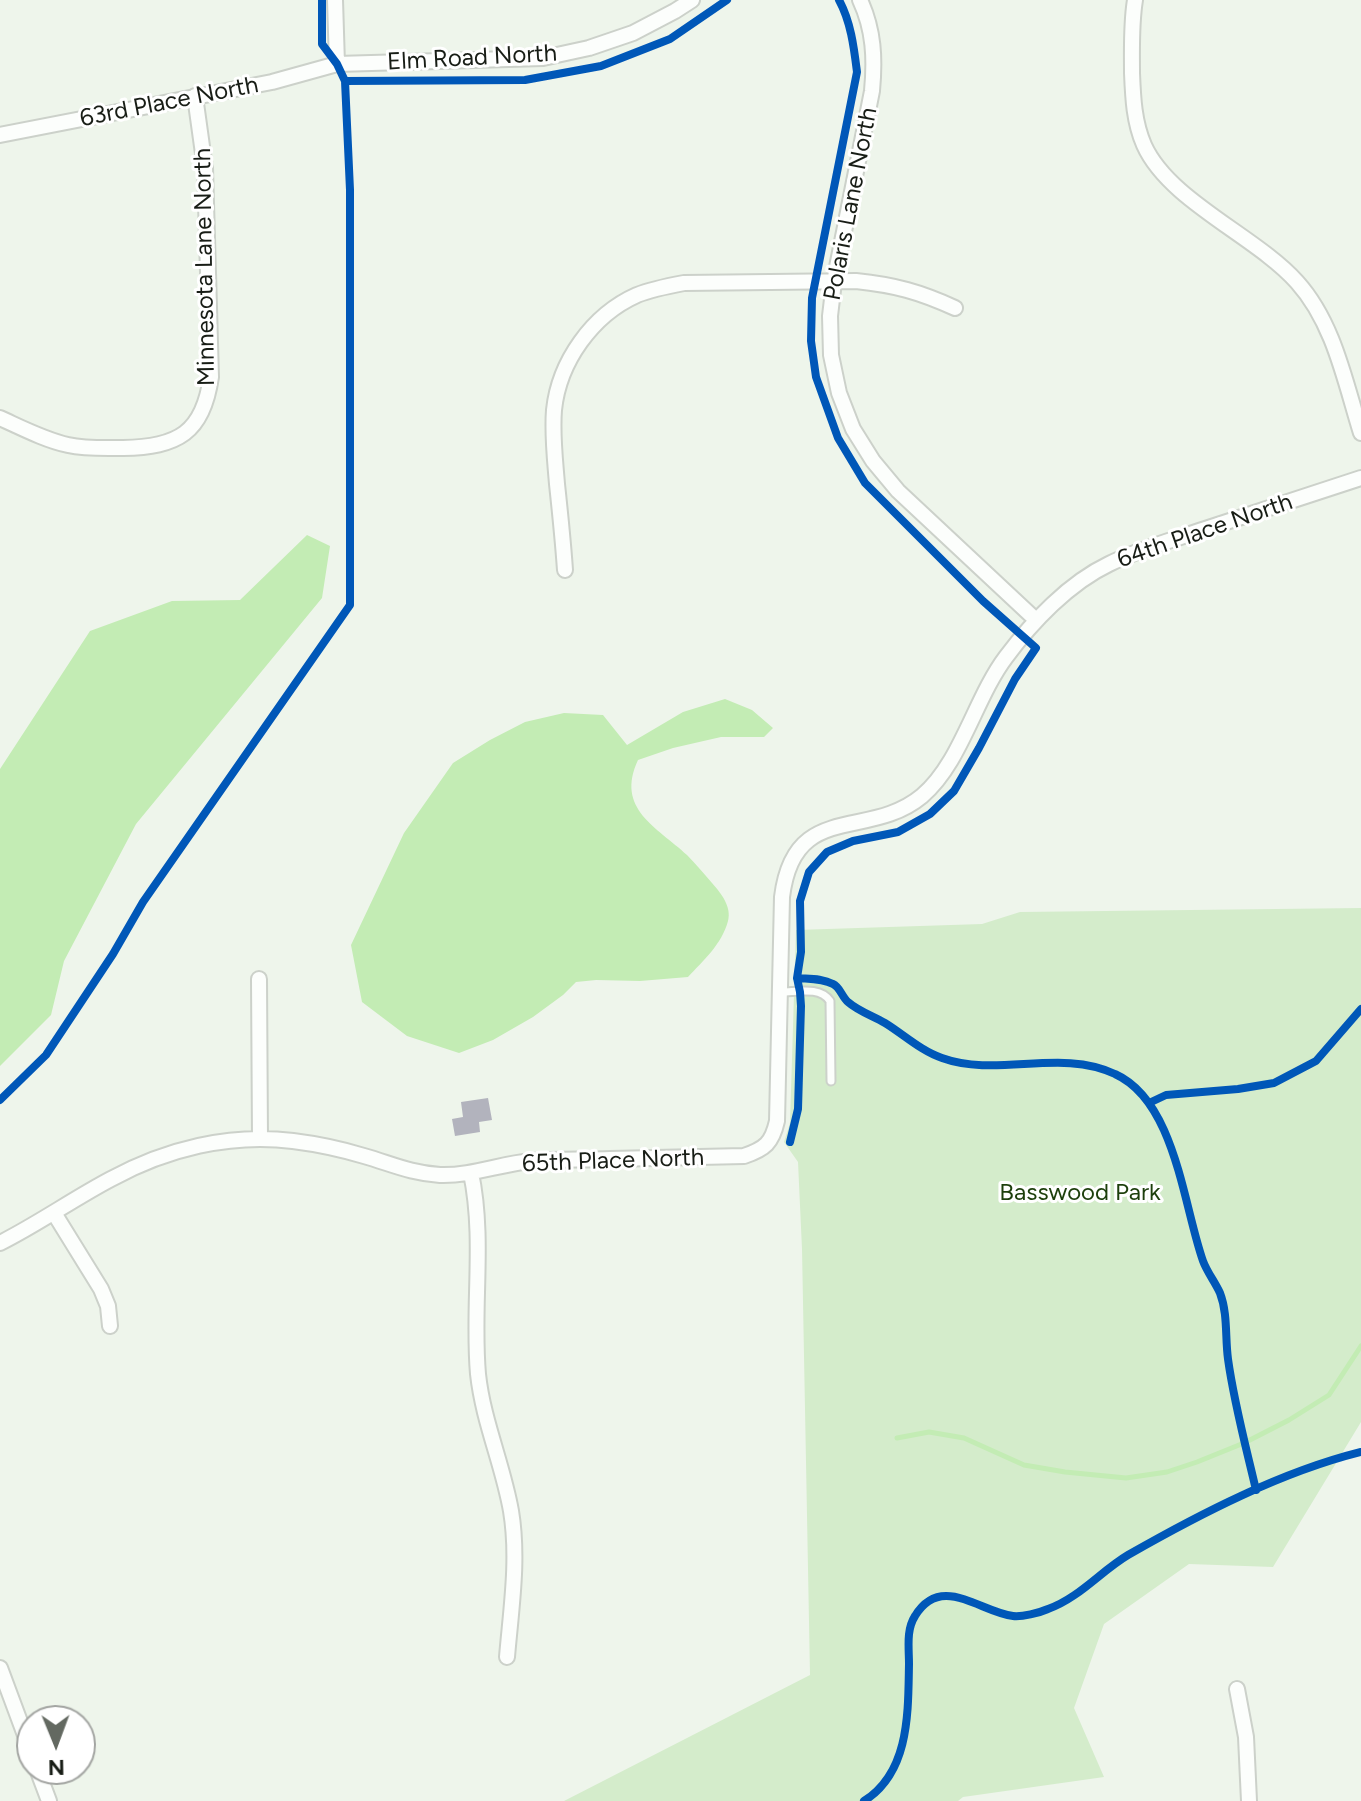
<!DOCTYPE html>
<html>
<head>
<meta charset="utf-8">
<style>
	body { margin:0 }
	#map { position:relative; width:1361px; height:1801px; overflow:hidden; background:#eef5eb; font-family:Figtree,sans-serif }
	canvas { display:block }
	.north { position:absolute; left:16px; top:1705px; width:80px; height:80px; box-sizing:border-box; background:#fff; border:2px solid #a3a5a2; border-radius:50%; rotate:179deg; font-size:22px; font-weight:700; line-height:32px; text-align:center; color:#181d16 }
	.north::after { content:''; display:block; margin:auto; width:28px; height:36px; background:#636961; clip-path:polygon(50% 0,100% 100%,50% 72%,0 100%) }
</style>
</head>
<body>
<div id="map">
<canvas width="1361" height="1801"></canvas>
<div class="north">N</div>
</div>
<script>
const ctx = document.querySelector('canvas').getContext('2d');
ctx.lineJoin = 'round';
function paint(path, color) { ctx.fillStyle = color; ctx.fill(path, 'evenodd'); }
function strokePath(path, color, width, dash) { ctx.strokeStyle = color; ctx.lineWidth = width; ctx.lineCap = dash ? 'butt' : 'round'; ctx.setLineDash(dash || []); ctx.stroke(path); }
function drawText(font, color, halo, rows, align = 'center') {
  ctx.font = font + ' Figtree,sans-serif'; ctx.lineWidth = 6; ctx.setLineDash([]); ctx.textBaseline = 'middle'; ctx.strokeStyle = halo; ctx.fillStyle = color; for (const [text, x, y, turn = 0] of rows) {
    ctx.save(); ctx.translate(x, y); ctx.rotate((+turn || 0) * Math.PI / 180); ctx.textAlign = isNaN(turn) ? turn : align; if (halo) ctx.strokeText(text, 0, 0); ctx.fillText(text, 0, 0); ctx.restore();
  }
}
const green = new Path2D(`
	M1361 908V1422L1273 1567 1189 1564 1104 1624 1074 1708 1104 1777 963 1797 958 1801H564L810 1675 802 1249 798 1162 784 1142 790 1123 796 930 982 924 1020 912Z`);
const water = new Path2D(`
	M307 535 330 546 322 598 136 824 64 961 51 1015 0 1066V769L90 631 172 601 240 600Z
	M725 699 752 710 773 728 764 737H721L673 748 638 760C615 809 657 827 687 855 696 864 704 874 712 883 721 893 732 907 728 921 722 944 703 961 688 977L640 981 596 980 576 982 563 995 533 1017 493 1040 459 1053 407 1036 362 1002 351 945 404 833 453 763 490 740 525 722 564 713 603 715 627 745 683 712Z`);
const stream = new Path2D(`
	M897 1438 929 1432 964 1438 1024 1465 1065 1472 1126 1478 1167 1472 1197 1462 1244 1443 1289 1420 1329 1395 1361 1346`);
const building = new Path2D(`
	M488 1098 492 1120 479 1122 480 1132 455 1136 452 1119 463 1117 461 1102Z`);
const service = new Path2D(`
	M781 992C797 992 820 986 830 1001L831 1081`);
const minor = new Path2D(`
	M335 0 337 64
	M860 0C874 30 875 59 872 91L834 282 830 316 831 355 839 393 853 429 873 461 898 491 1036 620
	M1135 0C1131 24 1132 49 1132 73 1133 98 1134 122 1144 145 1169 201 1256 236 1297 282 1334 323 1345 382 1361 433
	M0 135 272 82 337 64 543 58 589 48 633 33 675 11 692 0
	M0 418C22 428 45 440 68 445 86 449 105 448 123 448 178 447 203 433 211 377L205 168 195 96
	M565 570C563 541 560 512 557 484 555 459 552 435 554 410 559 362 592 315 637 295 652 289 668 286 684 283L856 281C895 285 920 292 955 308
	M259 979 260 1139
	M471 1173C485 1240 472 1307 478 1374 483 1421 503 1465 511 1511 519 1559 511 1609 507 1657
	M54 1213 101 1289 108 1306 110 1326
	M0 1243C38 1224 73 1199 111 1179 166 1149 230 1133 293 1141 317 1144 341 1149 364 1156 392 1164 410 1173 440 1175 471 1176 500 1164 531 1161 557 1159 583 1160 610 1159 654 1158 699 1157 744 1156 765 1149 772 1143 777 1121L782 897C794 800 868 841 922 796 961 763 975 698 1006 657 1032 622 1069 583 1109 564 1139 549 1173 540 1205 529 1257 512 1309 495 1361 478
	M0 1668 32 1754
	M1237 1689 1246 1737 1249 1801
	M37 1769 49 1801`);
const cycleway = new Path2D(`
	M345 81 525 80 601 66 670 39 727 0
	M797 978C809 979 822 978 833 984 840 987 842 997 848 1002 858 1011 873 1016 885 1023 903 1034 921 1051 942 1058 997 1078 1061 1048 1115 1074 1175 1101 1183 1204 1203 1261 1207 1272 1215 1282 1220 1293 1228 1314 1225 1337 1228 1359 1234 1403 1246 1447 1256 1490
	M0 1100 46 1055 113 954 143 902 350 605V190L345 81 337 64 322 44V0
	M1149 1103 1166 1095 1238 1089 1274 1083 1316 1061 1361 1009
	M790 1142 798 1109 801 1006 800 992 797 978 801 952 800 901 809 872 827 852 853 841 898 832 930 814 954 791 979 748 1015 679 1036 648 983 601 865 483 838 438 816 377 811 341 812 298 857 72C854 48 851 22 839 0
	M864 1801C910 1772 908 1712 909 1664 909 1648 906 1630 915 1616 941 1573 980 1612 1013 1616 1022 1617 1039 1613 1048 1609 1079 1598 1101 1571 1128 1555 1200 1514 1281 1472 1361 1452`);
const streetNames = [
	["Elm Road North",472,58,-3],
	["63rd Place North",169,102,-11],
	["Polaris Lane North",851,204,-79],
	["Minnesota Lane North",205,267,-91],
	["64th Place North",1205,531,-19],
	["65th Place North",613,1161,-2]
];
const parkNames = [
	["Basswood Park",1080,1193]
];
paint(green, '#d4eccb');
paint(water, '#c3ecb4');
strokePath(stream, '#c3ecb4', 5);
paint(building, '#b2b3bd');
strokePath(service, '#ccd1ca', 11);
strokePath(minor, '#ccd1ca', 18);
strokePath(service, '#fcfefc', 7);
strokePath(minor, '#fcfefc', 14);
strokePath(cycleway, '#0057b8', 8);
drawText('24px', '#181d16', '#fff', streetNames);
drawText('24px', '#1d3f0c', '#fff', parkNames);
</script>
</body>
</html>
